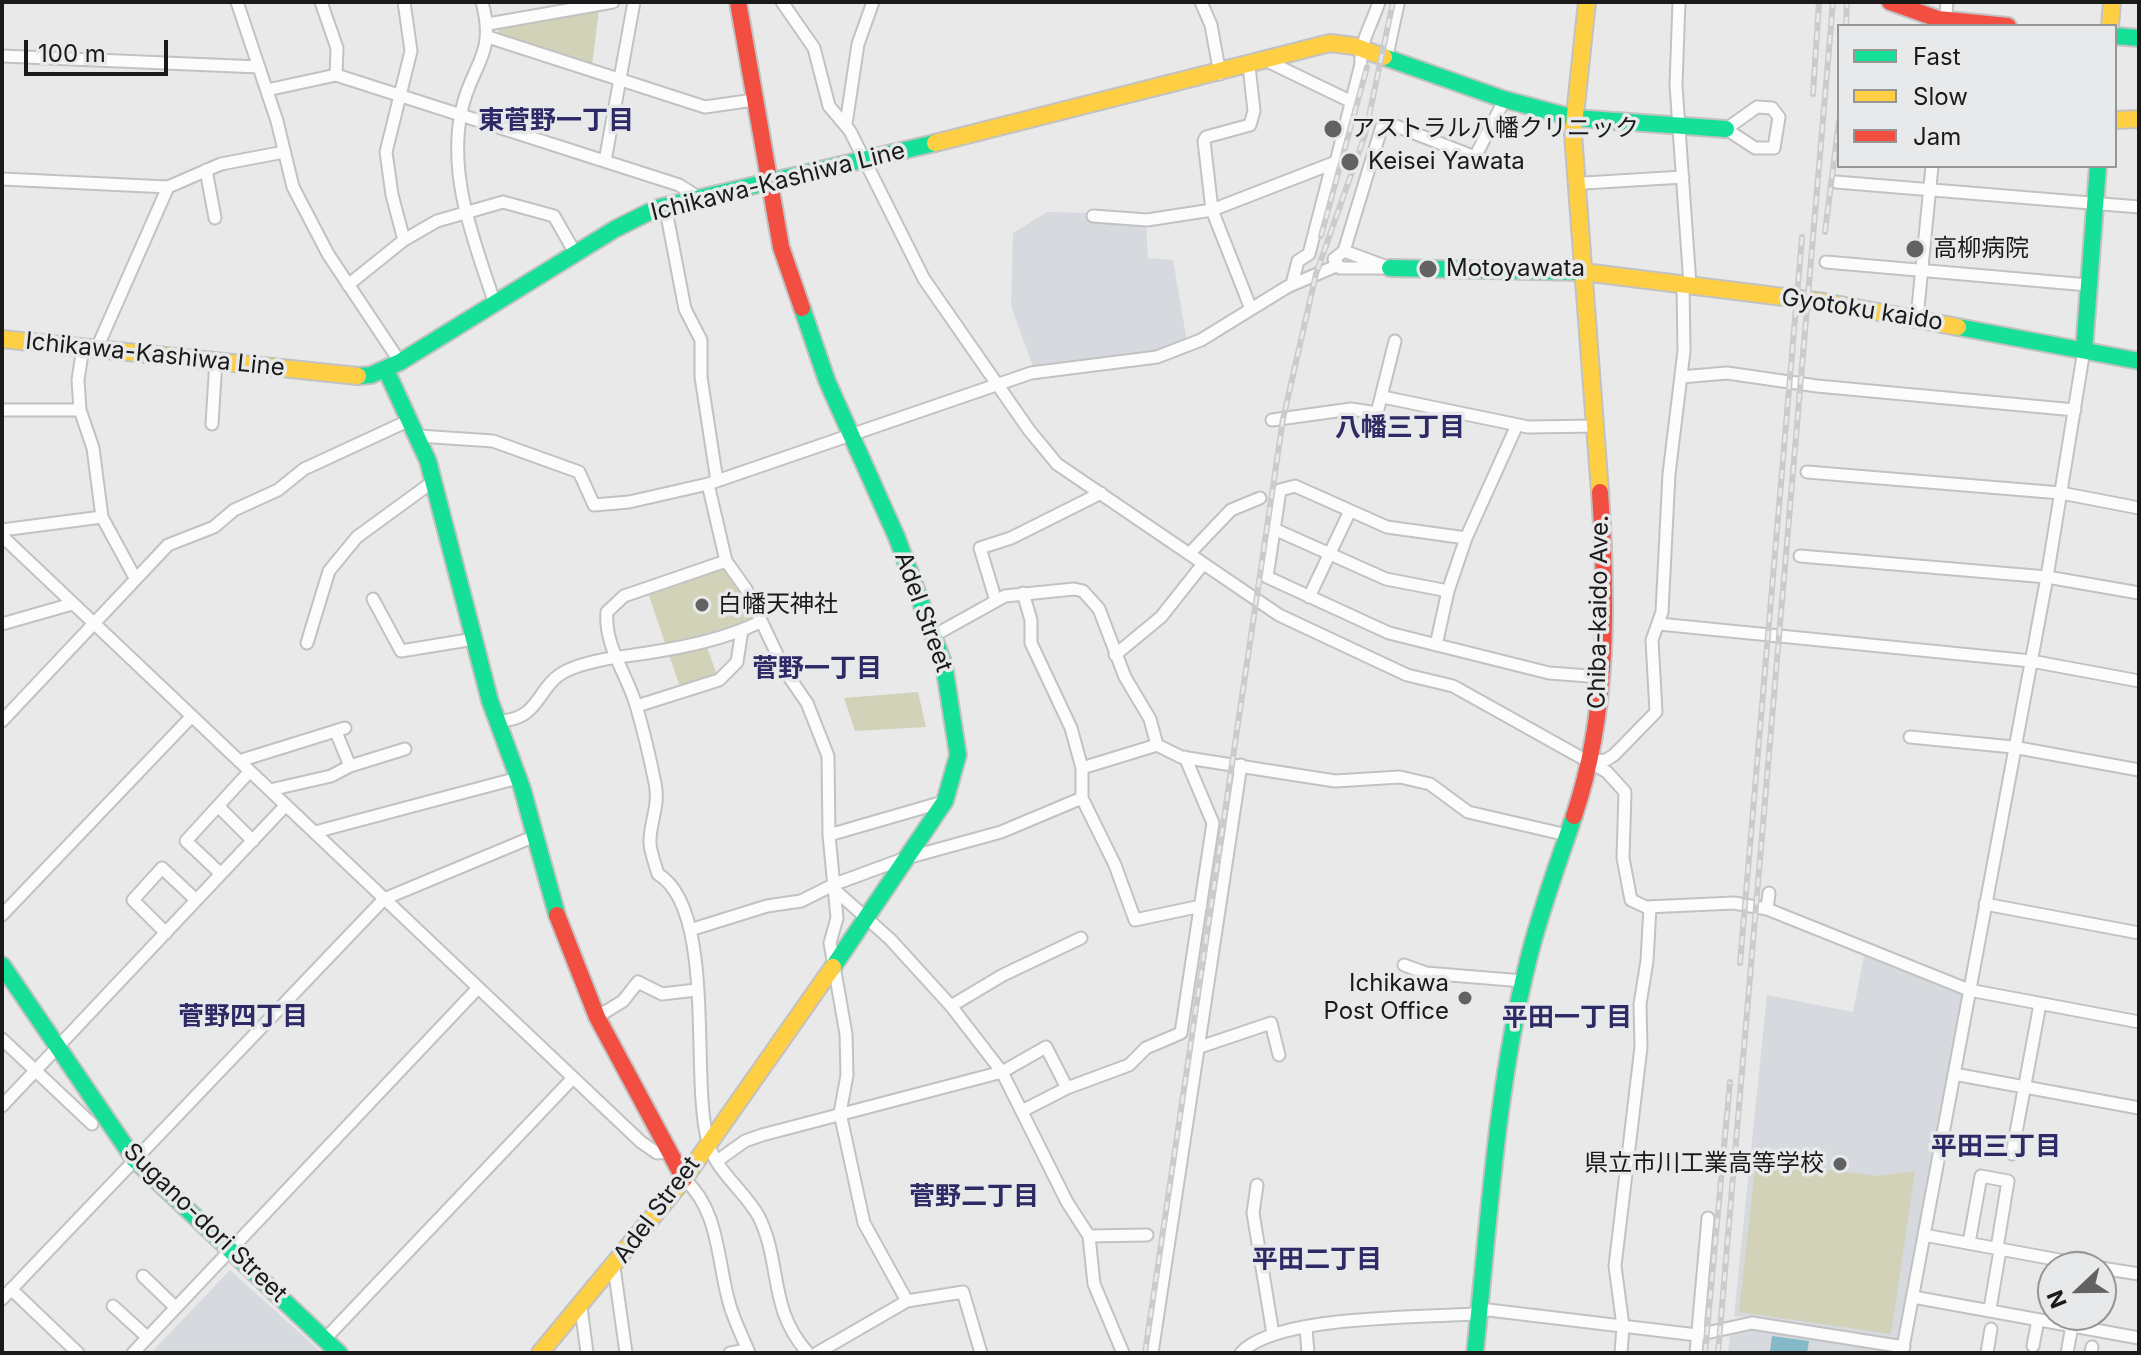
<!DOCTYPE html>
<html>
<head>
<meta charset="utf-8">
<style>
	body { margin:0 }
	#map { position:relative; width:2141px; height:1355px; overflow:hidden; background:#e9e9e9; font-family:Inter,sans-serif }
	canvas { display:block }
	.frame { position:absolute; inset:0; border:4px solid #1a1a1b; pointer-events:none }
	.legend { position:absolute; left:1837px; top:24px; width:280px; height:144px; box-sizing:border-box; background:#e8e9ea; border:2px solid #969697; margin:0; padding:10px 14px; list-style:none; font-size:24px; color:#1a1a1b }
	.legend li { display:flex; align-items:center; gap:16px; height:40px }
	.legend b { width:40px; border:2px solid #969697 }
	.north { position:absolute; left:2037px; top:1251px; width:80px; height:80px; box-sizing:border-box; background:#e8e9ea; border:2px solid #969697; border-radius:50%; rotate:248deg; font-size:22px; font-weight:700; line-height:32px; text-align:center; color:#1a1a1b }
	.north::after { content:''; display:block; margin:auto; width:28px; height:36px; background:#626263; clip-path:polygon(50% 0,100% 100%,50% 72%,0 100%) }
	.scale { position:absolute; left:24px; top:40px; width:144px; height:36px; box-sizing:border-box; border:4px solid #1a1a1b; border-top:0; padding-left:10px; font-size:24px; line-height:28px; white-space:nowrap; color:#1a1a1b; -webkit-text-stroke:6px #e8e9ea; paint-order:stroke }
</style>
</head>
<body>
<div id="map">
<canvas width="2141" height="1355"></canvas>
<div class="frame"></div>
<ul class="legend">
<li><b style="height:10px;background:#16e098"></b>Fast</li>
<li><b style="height:10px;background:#ffcf43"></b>Slow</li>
<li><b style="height:10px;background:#f24e42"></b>Jam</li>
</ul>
<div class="north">N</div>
<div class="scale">100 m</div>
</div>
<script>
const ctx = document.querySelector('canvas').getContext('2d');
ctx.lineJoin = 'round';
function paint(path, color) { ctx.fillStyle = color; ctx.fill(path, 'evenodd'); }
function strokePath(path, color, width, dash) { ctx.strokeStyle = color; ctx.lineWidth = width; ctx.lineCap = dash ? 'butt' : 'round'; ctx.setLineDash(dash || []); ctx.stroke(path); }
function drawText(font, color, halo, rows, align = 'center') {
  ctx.font = font + ' Inter,"Noto Sans JP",sans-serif'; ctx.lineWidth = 7; ctx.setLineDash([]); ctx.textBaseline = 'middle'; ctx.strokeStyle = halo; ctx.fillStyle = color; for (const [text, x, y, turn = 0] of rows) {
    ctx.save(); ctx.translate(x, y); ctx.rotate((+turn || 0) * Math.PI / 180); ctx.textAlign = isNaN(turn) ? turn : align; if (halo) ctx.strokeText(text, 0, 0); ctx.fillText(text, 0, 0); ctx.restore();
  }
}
const built = new Path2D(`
	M1047 212 1090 213 1091 221 1146 223 1148 258 1173 260 1187 342 1150 354 1033 367 1011 306 1013 233Z
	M1864 956 1962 993 1898 1342 1734 1316 1767 995 1853 1012Z
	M230 1270 322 1353H151Z
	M1753 1328 1894 1350 1895 1353H1728L1730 1334Z`);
const green = new Path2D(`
	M599 9 592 65 497 34 501 26Z
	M726 561 760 622 705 642 719 680 681 690 646 587Z
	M918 692 926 727 855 731 844 698Z
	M1756 1161 1878 1176 1915 1171 1891 1334 1739 1312Z`);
const water = new Path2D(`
	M1772 1336 1809 1341 1807 1353 1770 1351Z`);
const street = new Path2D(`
	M237 2 277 121 293 187 328 254 400 362
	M321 2 337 48 336 75
	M404 2 411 51 386 152 392 195 404 240
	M482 2C497 57 470 65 461 113 448 179 475 243 495 304
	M782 2 814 48 829 106 850 131 924 279 1029 430 1057 464 1279 615 1407 675 1453 686 1607 772 1625 792 1623 858 1631 900 1646 907 1734 903 1767 909 1969 990 2139 1022
	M1201 2 1211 25 1220 74
	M1679 2 1676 85 1690 285
	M488 24 613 2
	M1945 25 1947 2
	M488 37 705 107 754 100
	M2 56 259 67
	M1386 60 1398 4
	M1267 61 1352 102
	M1249 66 1254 111 1250 125 1206 137 1204 141 1212 210 1251 309
	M267 90 336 75 679 185 698 197
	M1757 107 1772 108 1779 117 1774 148H1755L1726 129Z
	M846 124 858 44 873 2
	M605 161 634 2
	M206 170 215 218
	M2 179 168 187 221 164 284 152
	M1836 182 2139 207
	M1584 183 1683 177
	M665 205 685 309 701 340V377L717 481
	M1093 216 1147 220 1212 210 1336 162 1361 64C1359 43 1373 22 1379 2
	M1344 251 1382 126 1391 124 1475 157 1505 99
	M1344 251 1390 268H1340L1334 259Z
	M1826 262 2088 285
	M1292 284 1298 261 1309 254 1332 165
	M348 285 404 240 437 221 503 202 554 216 575 253
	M1917 318 1932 166
	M83 347 78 380 80 410 93 448 102 517 134 576
	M97 348 168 187
	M1681 377 1727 373 1817 386 2075 410
	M1383 397 1528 427 1597 426
	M2 410H80
	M1272 420 1351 409 1377 413 1395 341
	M212 424 216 360
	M419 436 493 441 579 472 594 505 629 502 708 484 1031 373 1157 357 1201 340 1287 287 1336 266
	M1807 472 2061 493 2139 508
	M708 484 726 561 746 589 785 671 807 703 828 756 829 835 837 918 830 943 846 1034 847 1075 840 1113 864 1223 907 1301 963 1292 981 1353
	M1274 529 1386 579 1448 591
	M2 530 102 517
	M2 536 641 1142 657 1153 669 1152
	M1466 538 1387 527 1295 486 1280 490 1267 577 1389 633 1549 673 1602 677
	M1189 554 1231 510 1260 498
	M1800 556 2047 577 2139 593
	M726 561 624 596 607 612C604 646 627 674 636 705 643 729 650 758 655 783 660 807 649 823 650 844 651 854 655 864 658 874 717 910 690 1078 708 1142 716 1172 745 1191 759 1217 782 1264 768 1309 808 1353
	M1309 597 1350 511
	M373 599 401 651 474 639
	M996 601 980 548 1011 538 1101 493
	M2 624 72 604
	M1659 624 2031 661 2139 681
	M933 636 1005 596 1074 589 1083 591 1099 609 1125 677 1150 719 1157 745
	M307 643 329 571 357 537 431 483
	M1436 645 1448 591 1466 538 1517 425
	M1115 655 1161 617 1203 564
	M637 706 719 680 737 662 742 630
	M2 721 168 545 214 527 234 510 278 490 304 469 410 420
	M497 721C542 721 536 684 568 670 592 659 622 657 647 653 685 647 725 639 760 622
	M1910 737 2013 747 2139 770
	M239 761 345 728
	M1592 761 1606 760 1614 755 1656 712 1652 640 1662 612 1669 474 1684 351 1683 284
	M350 766 405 749
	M1082 768 1157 745 1181 757 1335 781 1400 777 1430 784 1468 812 1567 835
	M270 790 331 776 350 766 336 732
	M1082 798 1115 865 1135 920 1201 906
	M218 806 253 841
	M315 832 518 778
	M829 835 943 802
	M221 874 186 841 250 771
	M836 891 890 939 951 1006 1002 1072 1067 1202 1089 1236 1094 1284 1123 1353
	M1985 904 2139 933
	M1767 909 1769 893
	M2 915 192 716
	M693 929 767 906 801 901 835 884 903 859 1001 832 1082 798V768L1071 728 1031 643V620L1023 593
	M166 933 133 900 162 868 196 900
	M1404 965 1426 973 1523 981
	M951 1006 1003 975 1081 938
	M597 1017 623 1001 638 982 662 994 696 990
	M2 1039 92 1124
	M1197 1048 1271 1023 1279 1055
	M1954 1074 2139 1108
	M2 1106 286 805
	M1022 1111 1067 1088 1129 1065 1146 1048 1181 1033 1213 823 1185 757
	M2012 1154 2040 1004
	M717 1161 745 1141 762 1135 1002 1072 1046 1047 1067 1088
	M684 1179C720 1210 717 1263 730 1306 735 1322 743 1338 749 1353
	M1257 1185 1253 1213 1273 1334
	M1924 1235 2097 1267
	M1089 1236 1147 1235
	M1969 1243 1981 1176 2008 1181 1997 1248
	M614 1267 626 1353
	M2101 1268 2139 1274
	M143 1276 175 1307
	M11 1289 78 1353
	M1913 1297 2139 1338
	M2 1299 384 899 535 836
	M113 1306 147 1337
	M581 1307 587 1353
	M1990 1309 2000 1250
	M1306 1328 1308 1353
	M325 1339 573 1078
	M2033 1346 2038 1320
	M133 1353 478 988
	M730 1353 748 1350
	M817 1353 907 1301
	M1152 1353 1241 765
	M1241 1353C1275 1315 1419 1318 1472 1314L1480 1309 1697 1335 1752 1323 1904 1347
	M1621 1353 1623 1326 1615 1266 1641 1047 1640 1004 1647 961 1650 907
	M1696 1353 1708 1218
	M1902 1353 2047 577 2084 350
	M1987 1353 1991 1329
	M2067 1353 2072 1326
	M2091 1353 2092 1347`);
const fast = new Path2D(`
	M2115 36 2139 38
	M1384 57 1503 99 1574 118
	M1574 118 1726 129
	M1390 268 1583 272
	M802 308 827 381 897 538 944 665 958 755 945 801 833 967
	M1958 327 2139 361
	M2084 350 2098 166
	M386 370 428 461 490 701 522 788 557 915
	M358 376 371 375 400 362 615 229 657 208 935 143
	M2 965 134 1159 339 1353
	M1475 1353C1489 1222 1496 1089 1528 961 1540 911 1558 864 1574 816`);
const slow = new Path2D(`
	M1587 2 1573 134 1600 492
	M2110 26 2112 2
	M2115 120 2139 119
	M935 143 1330 43 1354 46 1384 57
	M1583 272 1824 302 1958 327
	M2 339 358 376
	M540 1353 684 1179 833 967`);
const jam = new Path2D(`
	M738 2 781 247 802 308
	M1890 2 1938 19 2008 26
	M1574 816C1609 713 1607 599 1600 492
	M557 915 597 1017 684 1179`);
const rail = new Path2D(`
	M1846 26 1847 2
	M1813 94 1819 2
	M1825 232 1839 121
	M1321 236 1367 67
	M1740 963 1802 237
	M1145 1353 1283 419 1316 274 1365 135 1393 2
	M1705 1353 1730 1082
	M1718 1353 1833 2`);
const markers = [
	[1333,129,10,"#626263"],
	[1350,162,10,"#626263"],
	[1915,249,10,"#626263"],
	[1428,269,10,"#626263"],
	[702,605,8,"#626263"],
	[1465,998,8,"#626263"],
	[1840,1164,8,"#626263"]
];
const poiNames = [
	["アストラル八幡クリニック",1351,129],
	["Keisei Yawata",1368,162],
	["高柳病院",1933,249],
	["Motoyawata",1446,269],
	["白幡天神社",718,605],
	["Ichikawa",1449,984,"right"],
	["Post Office",1449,1012,"right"],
	["県立市川工業高等学校",1824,1164,"right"]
];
const streetNames = [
	["Ichikawa-Kashiwa Line",778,182,-14],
	["Gyotoku kaido",1862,310,9],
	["Ichikawa-Kashiwa Line",155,355,6],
	["Adel Street",923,612,70],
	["Chiba-kaido Ave.",1599,612,-89],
	["Adel Street",657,1210,-53],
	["Sugano-dori Street",205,1223,44]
];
const neighbourhoodNames = [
	["東菅野一丁目",556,121],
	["八幡三丁目",1400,428],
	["菅野一丁目",817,669],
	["菅野四丁目",243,1017],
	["平田一丁目",1567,1018],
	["平田三丁目",1996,1147],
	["菅野二丁目",974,1197],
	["平田二丁目",1317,1260]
];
paint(built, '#d6d9dd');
paint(green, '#d1d2b8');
paint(water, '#83b9c8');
strokePath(street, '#c2c2c2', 15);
strokePath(fast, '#c2c2c2', 20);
strokePath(slow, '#c2c2c2', 20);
strokePath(jam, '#c2c2c2', 20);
strokePath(street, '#fcfcfc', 11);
strokePath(fast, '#16e098', 16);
strokePath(slow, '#ffcf43', 16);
strokePath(jam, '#f24e42', 16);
strokePath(rail, '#cbcbcc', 6);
strokePath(rail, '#e8e9ea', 3, [9]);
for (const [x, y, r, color] of markers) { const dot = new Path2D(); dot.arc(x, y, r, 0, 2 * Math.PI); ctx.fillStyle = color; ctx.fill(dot); strokePath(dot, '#e8e9ea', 3); }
drawText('24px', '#1a1a1b', '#e8e9ea', poiNames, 'left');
drawText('24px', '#1a1a1b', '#e8e9ea', streetNames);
drawText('bold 26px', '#2e2a65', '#e8e9ea', neighbourhoodNames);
</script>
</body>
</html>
